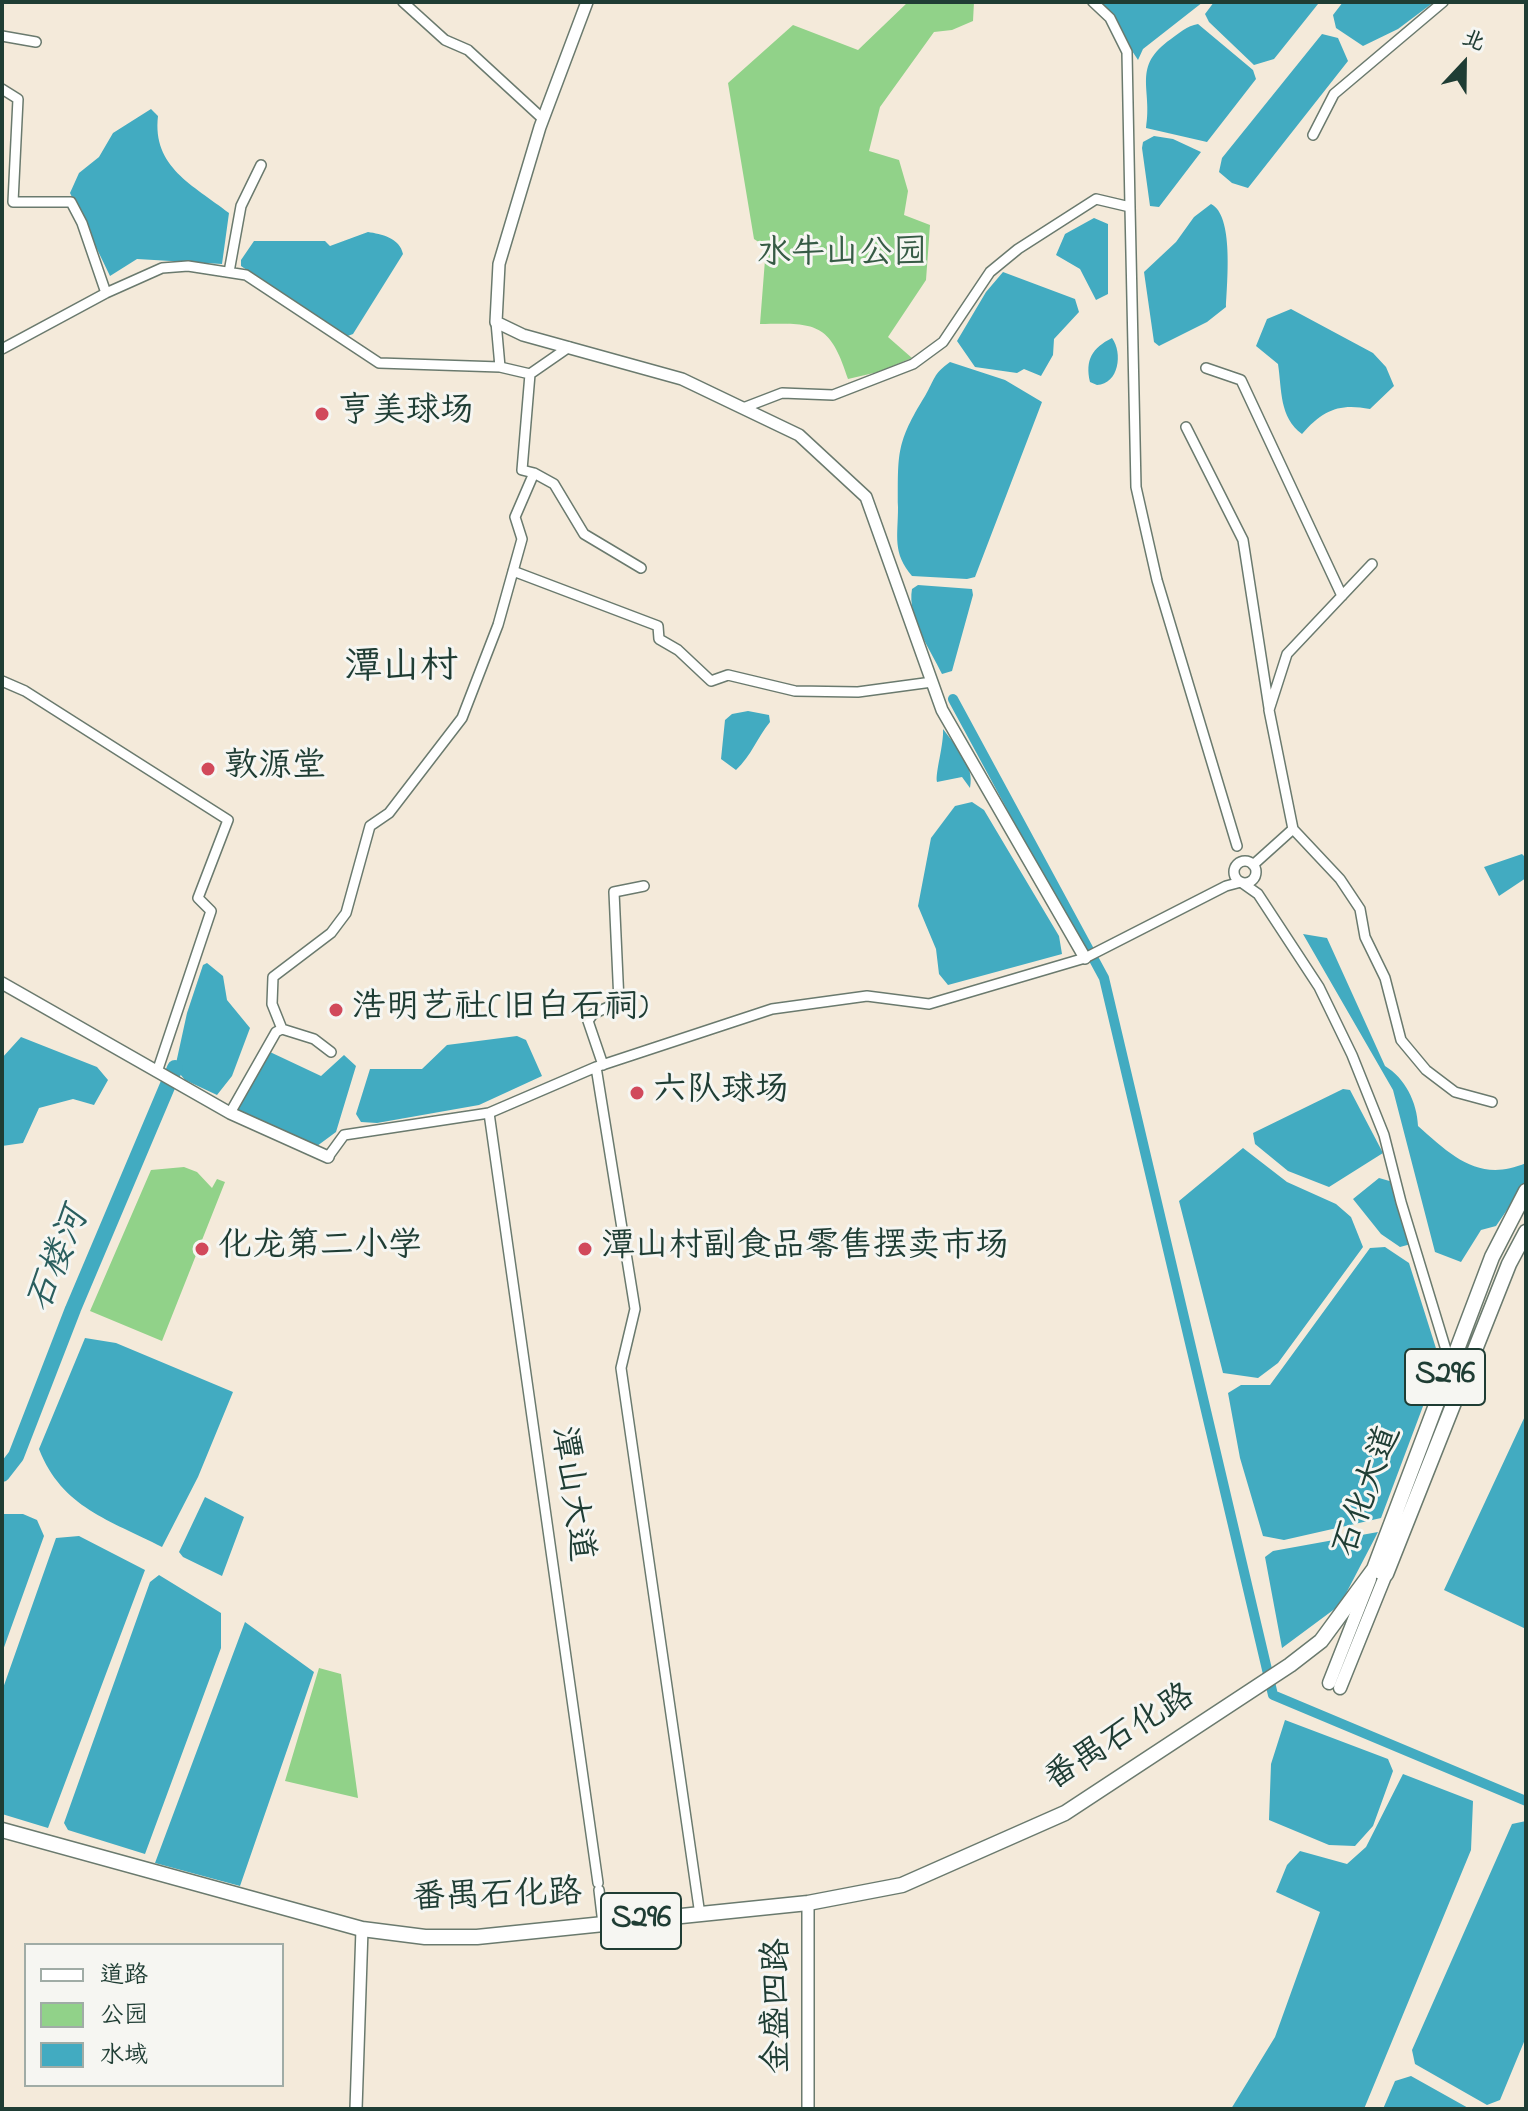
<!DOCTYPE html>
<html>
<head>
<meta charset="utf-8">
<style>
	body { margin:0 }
	#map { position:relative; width:1528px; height:2111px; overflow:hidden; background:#f4eada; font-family:"Indie Flower","LXGW WenKai TC",sans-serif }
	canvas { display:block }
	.frame { position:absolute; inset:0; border:4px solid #1f3d34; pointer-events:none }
	.legend { position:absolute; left:24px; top:1943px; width:260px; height:144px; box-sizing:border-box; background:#f6f6f2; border:2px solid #a0aca6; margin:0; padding:10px 14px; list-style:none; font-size:24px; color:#1f3d34 }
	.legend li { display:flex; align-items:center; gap:16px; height:40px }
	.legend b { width:40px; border:2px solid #a0aca6 }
	.north { position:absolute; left:1424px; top:24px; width:80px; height:80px; -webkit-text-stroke:6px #f6f6f2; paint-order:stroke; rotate:22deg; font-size:22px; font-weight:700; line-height:32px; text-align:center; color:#1f3d34 }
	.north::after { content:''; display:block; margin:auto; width:28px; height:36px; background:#1f3d34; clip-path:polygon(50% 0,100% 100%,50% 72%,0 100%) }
</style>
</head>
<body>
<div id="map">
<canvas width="1528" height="2111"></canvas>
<div class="frame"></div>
<ul class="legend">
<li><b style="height:10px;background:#fff"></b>道路</li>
<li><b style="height:22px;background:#91d289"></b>公园</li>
<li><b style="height:22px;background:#42abc1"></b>水域</li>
</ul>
<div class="north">北</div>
</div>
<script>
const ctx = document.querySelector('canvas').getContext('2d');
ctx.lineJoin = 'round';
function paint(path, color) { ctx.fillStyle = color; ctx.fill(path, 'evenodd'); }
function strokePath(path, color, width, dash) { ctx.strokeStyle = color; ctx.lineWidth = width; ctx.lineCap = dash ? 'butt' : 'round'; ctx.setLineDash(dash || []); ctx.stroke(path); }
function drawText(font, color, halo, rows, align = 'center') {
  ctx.font = font + ' "Indie Flower","LXGW WenKai TC",sans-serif'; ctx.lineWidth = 6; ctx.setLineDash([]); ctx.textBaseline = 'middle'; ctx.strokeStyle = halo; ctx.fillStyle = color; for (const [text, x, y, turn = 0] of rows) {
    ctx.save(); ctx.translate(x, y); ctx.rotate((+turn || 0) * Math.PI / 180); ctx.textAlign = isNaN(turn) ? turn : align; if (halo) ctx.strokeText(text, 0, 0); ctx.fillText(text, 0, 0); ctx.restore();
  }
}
const green = new Path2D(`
	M908 2H974L973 21 952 30 934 32 880 107 869 151 899 160 908 191 904 215 930 225 926 280 888 337 912 358 878 372 848 379C830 322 816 323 760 324L766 247 754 239 728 83 793 25 858 50Z
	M184 1167 197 1172 212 1188 217 1179 225 1182 162 1341 90 1311 151 1170Z
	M319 1668 341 1674 358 1798 285 1781Z`);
const water = new Path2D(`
	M1100 2H1203L1143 49 1138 60Z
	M1214 2H1317L1318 4 1274 59 1254 65 1209 22 1205 14Z
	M1343 2H1434L1398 29 1363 46 1336 28 1333 15Z
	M1198 24 1253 70 1256 79 1207 142 1146 128C1153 88 1131 67 1171 39 1179 33 1187 26 1198 24Z
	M1322 34 1338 38 1348 61 1248 188 1232 183 1219 172 1222 158Z
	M151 109 158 116C152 167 193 185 229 213L222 264 137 259 110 276 70 193 79 173 99 157 113 133Z
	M1154 136 1173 139 1201 152 1159 207 1150 206 1142 148 1143 142Z
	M1211 204C1234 215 1227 282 1226 307L1207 322 1159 346 1154 342 1144 272 1176 242 1194 217Z
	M1094 218 1108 224V294L1096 300 1080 269 1056 255 1065 234Z
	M368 232C381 234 400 238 403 254L353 334 345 337 241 266V260L254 241H325L330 246Z
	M1003 272 1075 299 1079 312 1054 339 1053 355 1041 376 1024 369 1017 373 975 367 957 341 986 292Z
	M1291 309 1373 353 1386 367 1394 386 1370 409C1339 403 1323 410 1302 434 1279 417 1282 390 1278 364L1256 346 1267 319Z
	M1112 338C1123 353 1119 384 1097 385L1090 382C1085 360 1092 348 1112 338Z
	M950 362 1005 380 1042 402 975 577 967 579 912 576C892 553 898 536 898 507 898 453 896 443 925 396 935 379 933 374 950 362Z
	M918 585 972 589 973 595 952 671 942 674C930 649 907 617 912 589Z
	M748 711 769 715 770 722C757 738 751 756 736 770L721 759 725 720 732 714Z
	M943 729C956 747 975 764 970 788L962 777 937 782C935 773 944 745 943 729Z
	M972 802 984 810 1059 936 1062 954 948 985 939 974 936 949 918 906 931 838 955 806Z
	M1522 854 1526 858V878L1499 896 1484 867Z
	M1303 934 1327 938 1385 1066C1405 1078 1417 1102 1418 1126 1452 1156 1479 1183 1526 1163V1182L1496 1226 1481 1230 1461 1262 1435 1252 1393 1090Z
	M207 963 223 976 227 1000 250 1028 232 1076 217 1095 185 1080 175 1068 187 1013 203 965Z
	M517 1036 526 1040 542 1076 479 1105 377 1123 361 1122 356 1114 370 1069H422L447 1045Z
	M21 1037 97 1067 108 1080 94 1105 73 1099 39 1108 23 1143 2 1146V1058Z
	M270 1052 321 1076 344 1055 356 1066 336 1132 313 1149 238 1113V1105Z
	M1343 1089 1350 1090 1383 1153 1329 1187 1288 1171 1255 1144 1253 1133Z
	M1243 1148 1287 1182 1336 1204 1351 1217 1363 1247 1278 1363 1258 1378 1223 1373 1179 1201Z
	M1379 1178 1393 1182 1411 1244 1400 1247 1381 1234 1353 1199Z
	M1385 1247 1409 1263 1440 1361 1381 1518 1284 1540 1263 1536 1240 1458 1228 1393 1241 1385H1270L1370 1248Z
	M85 1338 116 1343 233 1392 198 1477 162 1547C110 1520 62 1508 39 1449Z
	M1526 1414V1629L1444 1590Z
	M205 1497 244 1517 222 1576 183 1557 179 1552Z
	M2 1514H23L37 1520 44 1536 2 1653Z
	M1378 1532 1340 1605 1282 1648 1265 1557 1273 1551Z
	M79 1536 145 1570 48 1828 2 1814V1691L56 1538Z
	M159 1575 221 1613V1648L145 1854 68 1830 64 1823 150 1582Z
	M245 1622 314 1672 240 1886 155 1863Z
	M1285 1720 1388 1759 1393 1771 1373 1826 1355 1846 1329 1845 1269 1820 1271 1764Z
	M1403 1774 1473 1801 1471 1850 1364 2109H1231L1275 2037 1320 1912 1276 1892 1287 1865 1300 1851 1347 1864 1366 1847Z
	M1526 1821V2037L1500 2100 1487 2105 1415 2064 1412 2050 1512 1824Z
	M1411 2076 1470 2109H1383L1395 2081Z`);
const canal = new Path2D(`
	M953 699 1104 978 1273 1695 1526 1801`);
const river = new Path2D(`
	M2 1474 16 1456 73 1309 175 1068`);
const minor = new Path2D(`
	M403 2 445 40 468 50 543 119
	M2 36 36 42
	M2 89 18 99 13 202H71L82 223 106 293
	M1313 135 1334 94 1443 2
	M1130 207 1136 487 1157 580 1237 846
	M229 272 241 206 261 165
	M496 322 500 367
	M2 349 106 293 162 268 188 266 246 275 379 363 500 367 530 374 569 347
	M1206 368 1241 380 1342 596
	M743 408 782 393 833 395 913 364 943 342 990 272 1018 249 1096 199 1130 207 1127 52 1110 18 1093 2
	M1186 427 1243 540 1269 708
	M534 473 554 484 584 534 641 568
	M513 571 658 626 659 639 678 650 711 681 728 675 795 691 858 692 932 682
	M2 681 25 691 228 820 198 898 211 911 158 1069
	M1293 829 1269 710 1287 654 1372 564
	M1234 872a11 11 0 1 1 22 0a11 11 0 1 1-22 0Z
	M1253 865 1293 829 1340 879 1360 909 1365 937 1385 978 1401 1040 1426 1070 1455 1092 1492 1102
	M282 1029 272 1004 273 977 331 933 346 913 370 826 389 813 462 718 498 625 522 539 515 517 534 473 522 470 530 374
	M603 1065 588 1021 593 1014 619 1002 614 892 644 886
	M596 1067 635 1309 621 1368 700 1915
	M230 1113 276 1032 282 1029 314 1039 331 1052
	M489 1113 598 1883
	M328 1157 344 1135 489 1113 596 1067 772 1009 867 996 929 1004 1085 958 1226 886 1241 882 1258 894 1319 987 1352 1055 1384 1135 1401 1202 1450 1363
	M599 1890 603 1924`);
const tertiary = new Path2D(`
	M587 2 540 127 499 264 496 322 523 335 682 379 799 435 866 497 942 710 1085 958
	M2 983 230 1113 328 1157
	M808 1903V2109
	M356 2109 362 1929`);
const secondary = new Path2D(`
	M1329 1683 1370 1579
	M1340 1688 1386 1574`);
const primary = new Path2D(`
	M1374 1569 1386 1574 1509 1264 1526 1232
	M2 1830 362 1929 425 1937H477L808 1903 902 1885 1065 1813 1290 1665 1321 1641 1374 1569 1492 1257 1526 1191`);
const markers = [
	[322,414,8,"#d1495b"],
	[208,769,8,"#d1495b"],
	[336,1010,8,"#d1495b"],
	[637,1093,8,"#d1495b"],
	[202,1249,8,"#d1495b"],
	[585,1249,8,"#d1495b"]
];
const shields = [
	[1445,1377,80],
	[641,1921,80]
];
const shieldNames = [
	["S296",1445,1377],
	["S296",641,1921]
];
const parkNames = [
	["水牛山公园",842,256]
];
const poiNames = [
	["亨美球场",338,414],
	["敦源堂",224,769],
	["浩明艺社(旧白石祠)",352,1010],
	["六队球场",653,1093],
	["化龙第二小学",218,1249],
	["潭山村副食品零售摆卖市场",601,1249]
];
const streetNames = [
	["石化大道",1370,1492,-70],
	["潭山大道",569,1494,82],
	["番禺石化路",1121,1740,-32],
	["番禺石化路",497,1899,-2],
	["金盛四路",780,2006,-90]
];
const waterNames = [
	["石楼河",61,1261,-68]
];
const quarterNames = [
	["潭山村",401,671]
];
paint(green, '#91d289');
paint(water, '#42abc1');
strokePath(canal, '#42abc1', 10);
strokePath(river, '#42abc1', 16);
strokePath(minor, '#6a7a6e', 12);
strokePath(tertiary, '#6a7a6e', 14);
strokePath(secondary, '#6a7a6e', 15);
strokePath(primary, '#6a7a6e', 17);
strokePath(minor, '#fff', 9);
strokePath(tertiary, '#fff', 11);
strokePath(secondary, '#fff', 12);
strokePath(primary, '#fff', 14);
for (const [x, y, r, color] of markers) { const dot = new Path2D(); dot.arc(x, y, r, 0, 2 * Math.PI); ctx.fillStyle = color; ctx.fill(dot); strokePath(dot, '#f6f6f2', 3); }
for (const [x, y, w] of shields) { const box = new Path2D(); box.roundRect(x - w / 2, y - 28, w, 56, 6); ctx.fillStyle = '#f6f6f2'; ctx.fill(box); strokePath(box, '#1f3d34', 2); }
drawText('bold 32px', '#1f3d34', null, shieldNames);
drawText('34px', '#365b45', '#f6f6f2', parkNames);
drawText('34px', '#1f3d34', '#f6f6f2', poiNames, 'left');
drawText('34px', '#1f3d34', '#f6f6f2', streetNames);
drawText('italic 36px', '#2a5e5e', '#f6f6f2', waterNames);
drawText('38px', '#1f3d34', '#f6f6f2', quarterNames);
</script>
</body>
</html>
